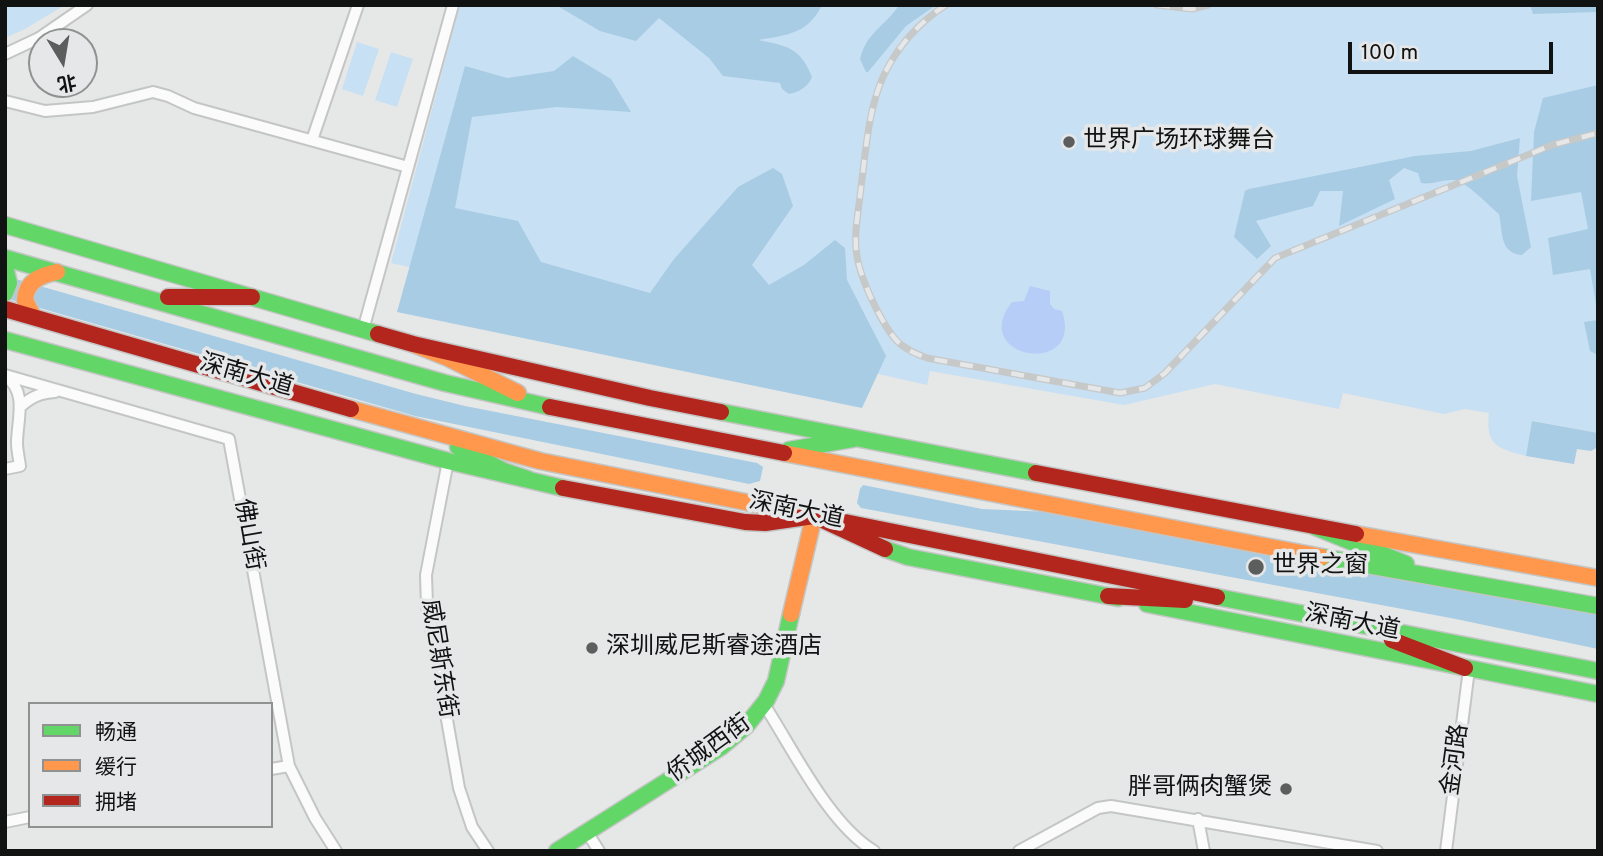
<!DOCTYPE html>
<html>
<head>
<meta charset="utf-8">
<style>
	body { margin:0 }
	#map { position:relative; width:1603px; height:856px; overflow:hidden; background:#e6e7e7; font-family:Overpass,"Noto Sans SC",sans-serif }
	canvas { display:block }
	.frame { position:absolute; inset:0; border:7px solid #111212; pointer-events:none }
	.legend { position:absolute; left:28px; top:702px; width:245px; height:126px; box-sizing:border-box; background:#e5e7e8; border:2px solid #909292; margin:0; padding:9px 12px; list-style:none; font-size:21px; color:#111212 }
	.legend li { display:flex; align-items:center; gap:14px; height:35px }
	.legend b { width:35px; border:2px solid #909292 }
	.north { position:absolute; left:28px; top:28px; width:70px; height:70px; box-sizing:border-box; background:#e5e7e8; border:2px solid #909292; border-radius:50%; rotate:169deg; font-size:19px; font-weight:700; line-height:28px; text-align:center; color:#111212 }
	.north::after { content:''; display:block; margin:auto; width:24px; height:32px; background:#5c5d5d; clip-path:polygon(50% 0,100% 100%,50% 72%,0 100%) }
	.scale { position:absolute; left:1348px; top:42px; width:205px; height:32px; box-sizing:border-box; border:4px solid #111212; border-top:0; padding-left:9px; font-size:21px; line-height:24px; white-space:nowrap; color:#111212; -webkit-text-stroke:5px #e5e7e8; paint-order:stroke }
</style>
</head>
<body>
<div id="map">
<canvas width="1603" height="856"></canvas>
<div class="frame"></div>
<ul class="legend">
<li><b style="height:9px;background:#63d668"></b>畅通</li>
<li><b style="height:9px;background:#ff974d"></b>缓行</li>
<li><b style="height:9px;background:#b3261e"></b>拥堵</li>
</ul>
<div class="north">北</div>
<div class="scale">100 m</div>
</div>
<script>
const ctx = document.querySelector('canvas').getContext('2d');
ctx.lineJoin = 'round';
function paint(path, color) { ctx.fillStyle = color; ctx.fill(path, 'evenodd'); }
function strokePath(path, color, width, dash) { ctx.strokeStyle = color; ctx.lineWidth = width; ctx.lineCap = dash ? 'butt' : 'round'; ctx.setLineDash(dash || []); ctx.stroke(path); }
function drawText(font, color, halo, rows, align = 'center') {
  ctx.font = font + ' Overpass,"Noto Sans SC",sans-serif'; ctx.lineWidth = 7; ctx.setLineDash([]); ctx.textBaseline = 'middle'; ctx.strokeStyle = halo; ctx.fillStyle = color; for (const [text, x, y, turn = 0] of rows) {
    ctx.save(); ctx.translate(x, y); ctx.rotate((+turn || 0) * Math.PI / 180); ctx.textAlign = isNaN(turn) ? turn : align; if (halo) ctx.strokeText(text, 0, 0); ctx.fillText(text, 0, 0); ctx.restore();
  }
}
const green = new Path2D(`
	M5 5H65L25 29 5 38Z
	M460 5H1598V433L1533 421 1526 456C1498 449 1485 445 1489 413L1465 409 1444 414 1343 393 1339 409 1215 384 1124 405 930 371 927 385 391 263Z
	M357 42 379 49 363 96 342 89Z
	M391 52 413 59 397 107 375 100Z`);
const forest = new Path2D(`
	M556 5H822C808 34 787 35 758 40 787 46 800 47 812 77 808 87 799 92 789 94L782 89 780 83 723 76 709 58 659 18 636 41 600 31Z
	M899 5H936L906 26 868 72H866L860 59C867 31 885 27 899 5Z
	M1530 5H1598V12L1533 14Z
	M573 56 611 79 631 112 557 107 472 117 455 208 518 221 541 262 650 293 674 259 738 187 773 168 782 174 793 206 752 265 769 285 804 265 835 240 845 248 847 280 886 356 862 408 397 312 465 66 507 78 554 71Z
	M1598 85V316L1590 269 1553 275 1548 238 1588 229 1581 192 1531 201 1534 132 1543 98Z
	M1520 138 1517 176 1531 247 1522 255C1499 253 1503 232 1499 214 1489 206 1466 181 1454 180 1443 179 1432 185 1421 183L1418 173 1404 168 1389 180 1395 199 1339 226 1343 191H1320L1313 206 1256 221 1271 246 1257 259 1234 237 1245 191 1249 189 1415 156 1471 151Z
	M5 276 416 394 465 406 757 463 763 467 760 481 749 484 415 416 5 298Z
	M1598 320V355L1590 351 1584 322Z
	M1532 421 1598 433V447L1591 451 1577 449 1574 464 1526 456Z
	M863 485 982 509 1050 512 1598 614V649L1456 619 861 508 857 503 860 489Z`);
const water = new Path2D(`
	M1030 286 1050 291V304L1054 309 1062 311C1085 378 967 359 1012 302L1024 301Z`);
const street = new Path2D(`
	M5 54 39 38 87 5
	M5 101 45 111 93 107 153 92 168 96 194 108 408 167
	M312 140 358 5
	M363 330 453 5
	M5 375 229 439 289 766 315 818 336 851
	M20 407C31 397 40 393 55 392
	M448 461 426 575 427 606 459 788 472 827 488 851
	M5 469 20 466C19 458 17 450 17 443 17 421 28 392 6 377
	M765 706C794 751 829 824 874 851
	M271 769 289 766
	M1198 819 1204 851
	M5 822 30 817
	M587 832 599 851
	M1019 851 1098 808 1111 806 1377 851
	M1446 851 1469 669`);
const fast = new Path2D(`
	M5 225 378 334
	M5 258 445 383 550 407
	M5 267 9 283 5 293
	M5 340 448 461 563 488
	M721 412 1036 473
	M458 447 504 471 528 479
	M789 450 853 439
	M1315 527 1406 564
	M885 549 908 557 1118 598
	M1322 557 1598 606
	M1217 597 1598 671
	M1147 604 1598 694
	M557 851 721 747 746 726 766 701 776 681 791 614`);
const slow = new Path2D(`
	M33 316 25 300C26 281 41 275 57 272
	M413 344 448 358 518 393
	M351 409 540 461 805 514
	M784 453 1322 557
	M1356 534 1598 578
	M791 614 814 516`);
const jam = new Path2D(`
	M168 297H252
	M5 309 351 409
	M378 334 413 344 650 398 721 412
	M550 407 784 453
	M1036 473 1356 534
	M563 488 745 522 765 523 814 516 885 549
	M805 514 1217 597
	M1108 596 1185 600
	M1392 640 1465 668`);
const rail = new Path2D(`
	M946 5C918 23 897 47 883 77 868 111 866 150 861 187 859 210 853 234 857 256 860 278 883 328 899 343 907 350 916 354 927 358L1120 393 1145 388 1165 373 1275 258 1552 145 1598 133
	M1157 5 1192 9 1208 5`);
const markers = [
	[1069,142,7,"#5c5d5d"],
	[1256,567,9,"#5c5d5d"],
	[592,648,7,"#5c5d5d"],
	[1286,789,7,"#5c5d5d"]
];
const poiNames = [
	["世界广场环球舞台",1083,142],
	["世界之窗",1272,567],
	["深圳威尼斯睿途酒店",606,648],
	["胖哥俩·肉蟹煲",1272,789,"right"]
];
const streetNames = [
	["深南大道",246,377,16],
	["深南大道",796,512,12],
	["佛山街",247,535,80],
	["深南大道",1352,624,11],
	["威尼斯东街",437,659,81],
	["侨城西街",710,750,-36],
	["金河路",1457,760,-82]
];
paint(green, '#c8e0f3');
paint(forest, '#a7cce4');
paint(water, '#b6cdf7');
strokePath(street, '#c4c5c5', 14);
strokePath(fast, '#c4c5c5', 19);
strokePath(slow, '#c4c5c5', 19);
strokePath(jam, '#c4c5c5', 19);
strokePath(street, '#fbfbfb', 10);
strokePath(fast, '#63d668', 16);
strokePath(slow, '#ff974d', 16);
strokePath(jam, '#b3261e', 16);
strokePath(rail, '#c7c8c8', 7);
strokePath(rail, '#e5e7e8', 4.5, [13]);
for (const [x, y, r, color] of markers) { const dot = new Path2D(); dot.arc(x, y, r, 0, 2 * Math.PI); ctx.fillStyle = color; ctx.fill(dot); strokePath(dot, '#e5e7e8', 2.5); }
drawText('24px', '#111212', '#e5e7e8', poiNames, 'left');
drawText('24px', '#111212', '#e5e7e8', streetNames);
</script>
</body>
</html>
